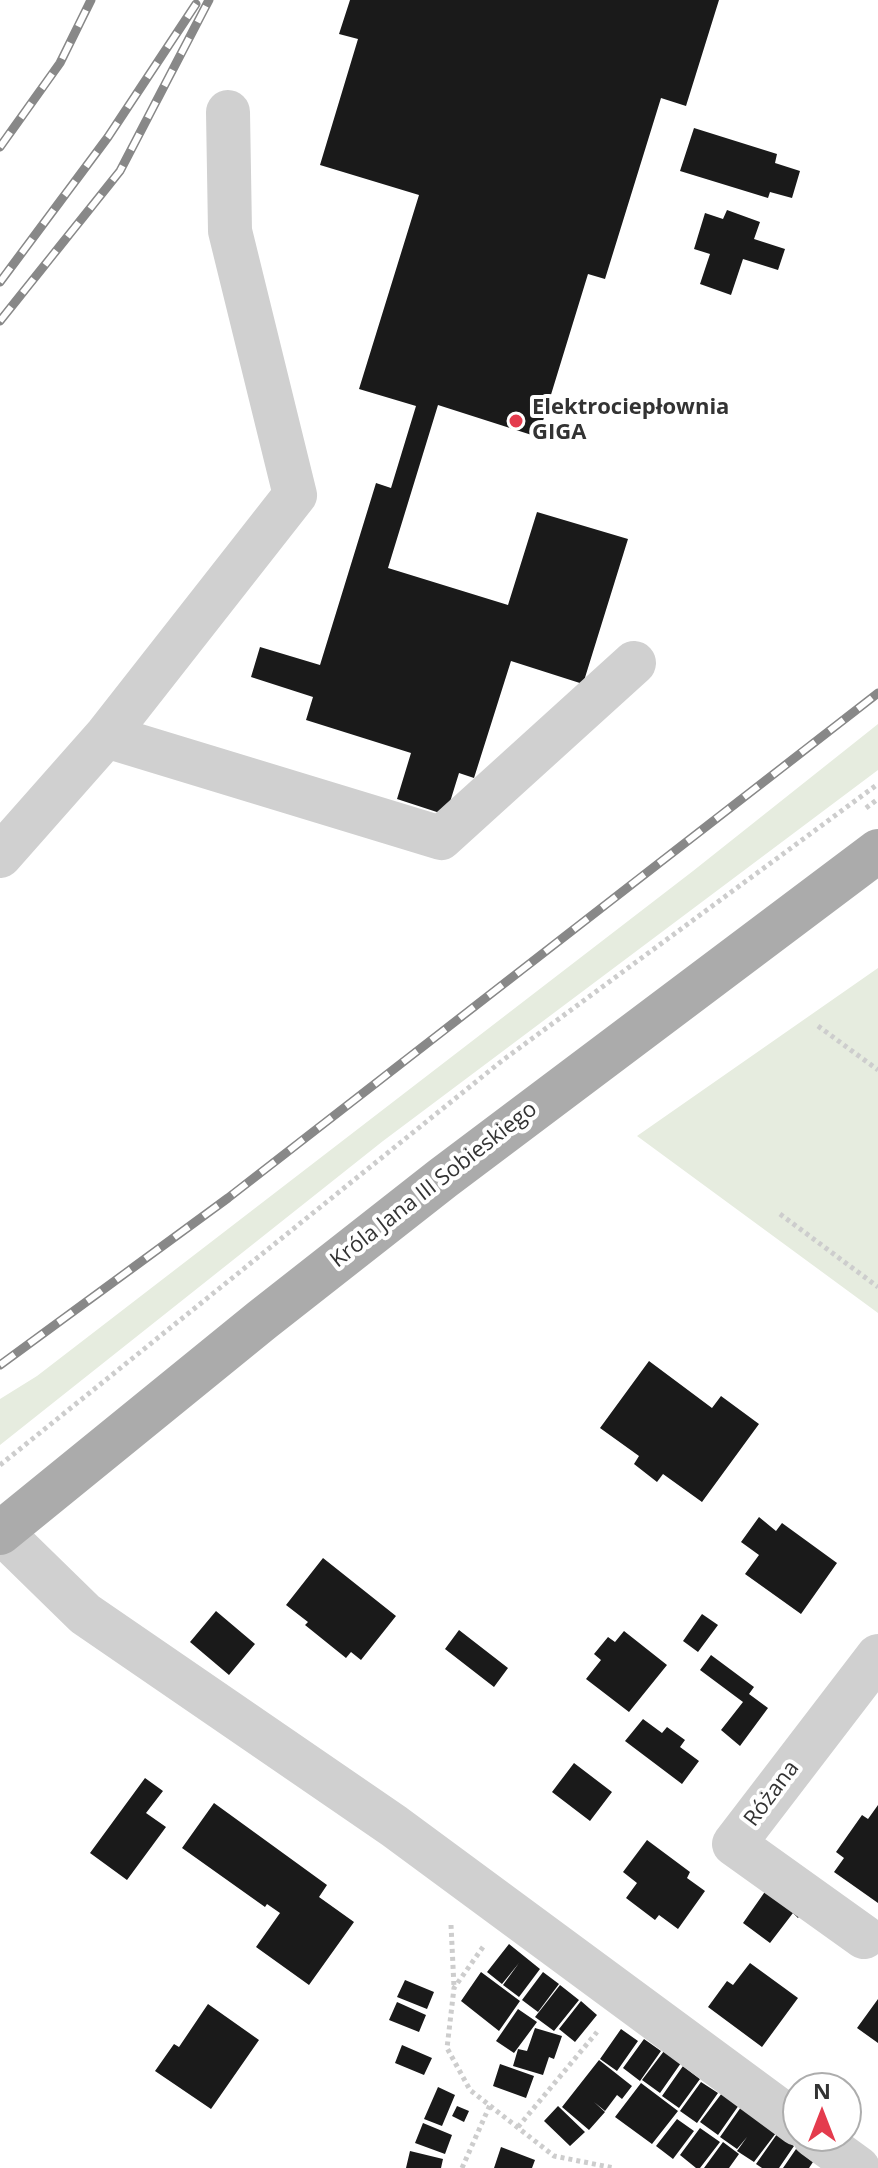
<!DOCTYPE html>
<html>
<head>
<meta charset="utf-8">
<style>
	body { margin:0 }
	#map { position:relative; width:878px; height:2168px; overflow:hidden; background:#fff; font-family:"Open Sans",sans-serif }
	canvas { display:block }
	.north { position:absolute; left:782px; top:2072px; width:80px; height:80px; box-sizing:border-box; background:#fff; border:2px solid #adadad; border-radius:50%; rotate:0deg; font-size:22px; font-weight:700; line-height:32px; text-align:center; color:#333 }
	.north::after { content:''; display:block; margin:auto; width:28px; height:36px; background:#e43b4d; clip-path:polygon(50% 0,100% 100%,50% 72%,0 100%) }
</style>
</head>
<body>
<div id="map">
<canvas width="878" height="2168"></canvas>
<div class="north">N</div>
</div>
<script>
const ctx = document.querySelector('canvas').getContext('2d');
ctx.lineJoin = 'round';
function paint(path, color) { ctx.fillStyle = color; ctx.fill(path, 'evenodd'); }
function strokePath(path, color, width, dash) { ctx.strokeStyle = color; ctx.lineWidth = width; ctx.lineCap = dash ? 'butt' : 'round'; ctx.setLineDash(dash || []); ctx.stroke(path); }
function drawText(font, color, halo, rows, align = 'center') {
  ctx.font = font + ' "Open Sans",sans-serif'; ctx.lineWidth = 8; ctx.setLineDash([]); ctx.textBaseline = 'middle'; ctx.strokeStyle = halo; ctx.fillStyle = color; for (const [text, x, y, turn = 0] of rows) {
    ctx.save(); ctx.translate(x, y); ctx.rotate((+turn || 0) * Math.PI / 180); ctx.textAlign = isNaN(turn) ? turn : align; if (halo) ctx.strokeText(text, 0, 0); ctx.fillText(text, 0, 0); ctx.restore();
  }
}
const green = new Path2D(`
	M878 724V770L383 1141 0 1445V1399L37 1376 693 871Z
	M878 968V1313L637 1136Z`);
const building = new Path2D(`
	M350 0H719L686 106 661 98 605 279 588 274 538 437 438 405 388 568 508 605 537 512 628 539 583 684 511 661 474 778 459 773 446 815 397 799 411 753 306 720 313 697 251 677 260 647 320 665 376 483 391 488 416 406 359 389 419 195 320 165 358 39 339 34Z
	M694 128 777 154 775 163 800 171 792 198 770 192 768 198 680 171Z
	M727 210 760 222 754 239 785 249 778 270 743 259 731 295 700 284 710 254 694 249 705 213 723 219Z
	M649 1361 712 1408 721 1396 759 1424 702 1502 663 1474 657 1482 634 1464 639 1456 600 1428Z
	M759 1517 776 1531 782 1523 837 1563 801 1614 745 1574 759 1555 741 1542Z
	M323 1558 396 1616 361 1660 351 1652 346 1658 305 1625 308 1622 286 1605Z
	M216 1611 255 1644 229 1675 190 1642Z
	M702 1614 718 1625 698 1652 683 1641Z
	M459 1630 508 1668 494 1687 445 1649Z
	M624 1631 667 1665 629 1712 586 1679 601 1660 594 1654 608 1637 615 1642Z
	M711 1655 754 1687 749 1694 768 1708 740 1746 721 1730 743 1702 700 1670Z
	M643 1719 662 1733 667 1727 685 1740 680 1747 699 1761 682 1784 625 1741Z
	M574 1763 612 1792 590 1821 552 1792Z
	M145 1778 163 1791 146 1813 166 1827 127 1880 90 1853Z
	M214 1803 327 1885 319 1897 354 1922 309 1985 256 1947 280 1913 267 1904 265 1907 182 1848Z
	M878 1805V1903L834 1872 844 1858 836 1852 862 1815 868 1819Z
	M647 1840 690 1872 687 1878 705 1891 678 1929 659 1915 655 1920 626 1898 637 1883 623 1872Z
	M771 1883 805 1909 798 1918 793 1913 770 1943 743 1923Z
	M509 1944 540 1969 519 1997 503 1985 519 1963 502 1984 487 1972Z
	M750 1963 798 1998 762 2047 708 2007 727 1981 733 1985Z
	M481 1972 520 2001 499 2031 461 2001Z
	M543 1972 559 1984 538 2012 522 2000Z
	M405 1980 434 1992 427 2009 397 1997Z
	M560 1985 579 2000 554 2031 535 2017Z
	M878 1999V2043L857 2028Z
	M581 2001 597 2015 575 2042 559 2029Z
	M397 2002 426 2015 419 2032 389 2020Z
	M208 2004 259 2040 211 2109 155 2071 174 2044 179 2047Z
	M518 2009 537 2022 514 2053 496 2041Z
	M535 2028 562 2036 554 2059 549 2057 543 2075 513 2066 518 2049 527 2051Z
	M621 2029 638 2041 617 2071 600 2059Z
	M644 2039 661 2051 640 2081 623 2068Z
	M402 2045 432 2058 424 2075 395 2063Z
	M664 2051 681 2063 660 2093 642 2080Z
	M599 2060 632 2086 622 2099 617 2095 605 2111 594 2102 605 2112 589 2130 562 2107Z
	M500 2064 534 2076 526 2098 493 2086Z
	M683 2066 700 2079 679 2108 662 2096Z
	M701 2082 718 2093 697 2123 680 2111Z
	M641 2083 678 2111 652 2144 615 2117Z
	M438 2087 455 2095 442 2126 424 2119Z
	M722 2093 739 2105 718 2135 700 2122Z
	M457 2106 469 2111 464 2122 452 2116Z
	M558 2106 585 2132 570 2146 544 2121Z
	M741 2107 776 2133 754 2162 737 2151 747 2137 737 2149 720 2137Z
	M677 2119 694 2131 673 2159 656 2146Z
	M423 2123 452 2135 445 2154 415 2143Z
	M700 2128 720 2142 700 2168H696L680 2155Z
	M777 2134 794 2146 779 2168H762L756 2164Z
	M723 2142 739 2154 729 2168H704Z
	M501 2147 535 2160 532 2168H494Z
	M796 2149 813 2162 809 2168H783Z
	M410 2151 443 2159 441 2168H406Z`);
const path = new Path2D(`
	M866 808 878 799
	M818 1026 878 1070
	M780 1214 878 1287
	M0 1465 503 1060 878 784
	M451 1925 454 1987
	M483 1947 454 1988 447 2048 470 2090 554 2156 614 2168
	M518 2127 597 2032
	M462 2168 490 2105`);
const minor = new Path2D(`
	M106 736 295 495 230 231 228 112
	M0 856 106 736 441 838 634 663
	M1 1532 85 1614 394 1826 798 2124
	M864 1937 734 1844 878 1656
	M814 2136 858 2168`);
const major = new Path2D(`
	M0 1533 262 1320 443 1178 878 851`);
const rail = new Path2D(`
	M0 147 60 63 91 0
	M0 282 108 137 196 4
	M0 321 120 171 209 0
	M0 1365 228 1198 878 693`);
const markers = [
	[516,421,8,"#e43b4d"]
];
const poiNames = [
	["Elektrociepłownia",532,408],
	["GIGA",532,433]
];
const streetNames = [
	["Króla Jana III Sobieskiego",434,1185,-38],
	["Różana",772,1794,-53]
];
paint(green, '#e6ecdf');
paint(building, '#1a1a1a');
strokePath(path, '#cdcdcd', 5, [4, 4]);
strokePath(minor, '#d0d0d0', 44);
strokePath(major, '#ababab', 44);
strokePath(rail, '#888', 9);
strokePath(rail, '#fff', 6, [18]);
for (const [x, y, r, color] of markers) { const dot = new Path2D(); dot.arc(x, y, r, 0, 2 * Math.PI); ctx.fillStyle = color; ctx.fill(dot); strokePath(dot, '#fff', 3); }
drawText('bold 22px', '#333', '#fff', poiNames, 'left');
drawText('22px', '#333', '#fff', streetNames);
</script>
</body>
</html>
